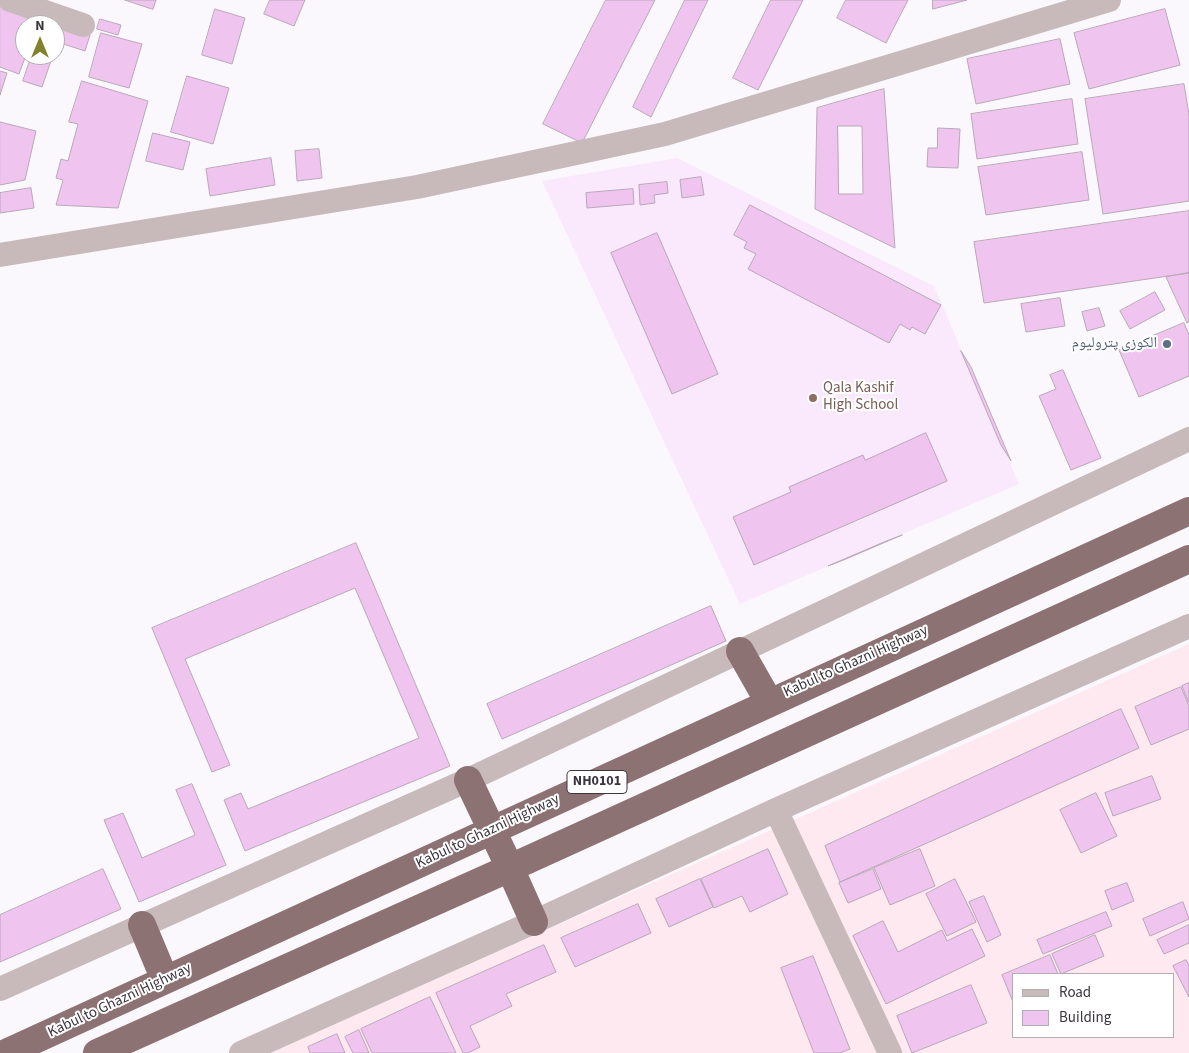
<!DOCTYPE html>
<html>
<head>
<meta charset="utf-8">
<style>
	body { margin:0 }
	#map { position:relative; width:1189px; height:1053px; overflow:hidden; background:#fbf8fd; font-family:"Source Sans 3",sans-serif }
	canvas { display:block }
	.legend { position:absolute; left:1012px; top:973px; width:162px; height:65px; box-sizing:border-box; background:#fff; border:1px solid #b1aeb1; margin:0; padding:6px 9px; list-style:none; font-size:15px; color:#3b353d }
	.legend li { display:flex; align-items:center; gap:10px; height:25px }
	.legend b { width:25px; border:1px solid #b1aeb1 }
	.north { position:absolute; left:15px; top:15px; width:50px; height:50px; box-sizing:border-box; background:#fff; border:1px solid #b1aeb1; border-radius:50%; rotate:0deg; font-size:14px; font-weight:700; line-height:20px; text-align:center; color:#3b353d }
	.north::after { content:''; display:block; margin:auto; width:18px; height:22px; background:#83822c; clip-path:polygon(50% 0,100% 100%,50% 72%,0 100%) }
</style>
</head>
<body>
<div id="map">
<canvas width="1189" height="1053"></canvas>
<ul class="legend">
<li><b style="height:6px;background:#c8babb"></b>Road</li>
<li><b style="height:14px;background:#efc4ef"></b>Building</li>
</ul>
<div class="north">N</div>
</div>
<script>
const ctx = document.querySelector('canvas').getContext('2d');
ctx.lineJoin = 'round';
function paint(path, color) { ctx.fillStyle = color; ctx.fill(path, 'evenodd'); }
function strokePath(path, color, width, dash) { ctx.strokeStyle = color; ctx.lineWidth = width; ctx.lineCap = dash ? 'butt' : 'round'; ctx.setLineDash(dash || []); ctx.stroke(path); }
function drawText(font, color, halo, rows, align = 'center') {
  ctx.font = font + ' "Source Sans 3","Noto Naskh Arabic",sans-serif'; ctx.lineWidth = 4; ctx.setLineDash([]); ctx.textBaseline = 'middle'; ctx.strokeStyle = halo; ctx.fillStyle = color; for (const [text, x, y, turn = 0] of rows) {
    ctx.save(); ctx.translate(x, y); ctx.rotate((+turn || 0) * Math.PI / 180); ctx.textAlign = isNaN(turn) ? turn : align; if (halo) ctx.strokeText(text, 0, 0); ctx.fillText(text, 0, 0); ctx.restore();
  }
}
const commercial = new Path2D(`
	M1189 644V1053H270ZM1013 974H1173V1037H1013Z`);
const education = new Path2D(`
	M677 158 934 286 1019 484 740 604 542 181Z`);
const building = new Path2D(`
	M125 0H156L153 9Z
	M270 0H305L294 26 264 14Z
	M606 0H655L582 143 543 124Z
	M685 0H708L651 117 633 107Z
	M771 0H803L758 90 733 78Z
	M846 0H908L886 43 837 18Z
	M933 0H967L933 9Z
	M0 2 40 16 37 25H25L26 55 19 74 0 67Z
	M215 9 245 18 232 64 202 55Z
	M1165 9 1180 65 1089 89 1074 33Z
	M100 19 121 25 118 35 97 29Z
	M43 20 90 35 85 51 57 42 55 48V25H41Z
	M101 33 142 44 129 88 89 77Z
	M1060 39 1070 84 976 104 967 59Z
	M32 55H53L42 87 23 81Z
	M0 71 7 73 0 95Z
	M187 76 229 88 213 144 171 132Z
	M82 81 148 101 118 208 56 205 63 180 56 178 61 159 68 161 78 124 69 122Z
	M1184 84 1189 115V201L1103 214 1085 99Z
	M884 89 895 248 815 209 817 108ZM838 126H862L863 194H839Z
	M1072 99 1078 144 977 159 971 114Z
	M0 122 36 131 25 180 0 185Z
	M938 128 960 129 958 168 927 167 928 148H937Z
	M153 133 190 142 183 170 146 161Z
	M319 149 322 178 297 181 295 151Z
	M1082 152 1089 200 986 215 978 167Z
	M271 158 275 185 210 196 206 169Z
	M701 177 704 195 682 198 680 180Z
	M667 182 668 193 654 195 655 203 640 205 639 185Z
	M31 188 34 208 0 213V193Z
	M633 189 634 204 587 208 586 193Z
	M750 205 941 305 925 334 912 327 910 330 900 324 889 343 748 269 756 254 744 248 747 242 734 235Z
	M1189 211V273L984 303 974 242Z
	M657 233 718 374 672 394 611 253Z
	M1189 273V322L1187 323 1166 277Z
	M1155 292 1165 310 1130 329 1120 311Z
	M1060 298 1065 326 1026 332 1021 304Z
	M1099 308 1105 326 1087 331 1082 312Z
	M1184 323 1189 335V376L1139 397 1119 350Z
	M961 351 971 367 1011 461 1001 445Z
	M1063 370 1101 458 1071 470 1039 396 1056 389 1050 375Z
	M926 433 947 481 754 565 733 517 791 492 789 487 863 455 865 460Z
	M902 535 846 559 828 566 884 542Z
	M356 543 450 766 245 851 224 800 241 793 248 809 419 738 355 588 185 659 230 765 212 772 152 628Z
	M711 606 726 641 502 739 487 704Z
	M1189 683V703L1182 686Z
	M1181 687 1189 706V729L1151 745 1135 707Z
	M1121 709 1139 748 840 882 825 846Z
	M1152 776 1161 799 1113 816 1105 793Z
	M192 784 226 865 139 902 104 820 123 813 142 858 195 835 176 790Z
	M1096 793 1117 836 1081 853 1060 810Z
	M768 849 788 894 750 912 742 896 714 908 701 879Z
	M920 849 935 886 890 905 874 868Z
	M103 869 121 909 0 962V915Z
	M873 869 881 889 848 903 839 883Z
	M700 879 713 907 669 927 656 899Z
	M955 879 976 922 947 936 926 894Z
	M1127 883 1134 901 1112 910 1105 891Z
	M984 896 1001 935 987 942 969 902Z
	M1183 902 1189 919 1150 936 1143 919Z
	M638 904 651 933 575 967 561 938Z
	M1106 912 1112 926 1043 954 1037 940Z
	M883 921 898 952 942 930 947 941 972 929 985 956 886 1004 853 936Z
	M1189 925V943L1164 954 1157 940Z
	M1095 935 1104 956 1061 974 1052 954Z
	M544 945 556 972 506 994 512 1006 470 1026 480 1047 468 1053H463L436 993Z
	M1050 955 1058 974H1013V1002L1002 975Z
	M813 956 850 1049 840 1053H814L781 968Z
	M1186 960 1189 965V997L1173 966Z
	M971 985 987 1023 912 1053 897 1016Z
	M430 997 456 1053H372L361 1029Z
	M359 1030 369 1053H353L345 1037Z
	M337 1034 345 1053H310L308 1047Z`);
const minor = new Path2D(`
	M10 0 83 25
	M0 255 417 187 665 134 1109 0
	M776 810 890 1053
	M0 989 468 780 1189 439
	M241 1053 534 922 776 810 1189 626`);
const highway = new Path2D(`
	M740 651 769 702
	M468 780 510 868 534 922
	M142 925 165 980
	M6 1053 1189 511
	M97 1053 510 868 1189 559`);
const markers = [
	[1167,344,5,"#5c6f8a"],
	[813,398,5,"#8d6e63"]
];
const shields = [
	[597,782,60]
];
const shieldNames = [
	["NH0101",597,782]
];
const serviceNames = [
	["الکوزی پترولیوم",1157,344]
];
const educationNames = [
	["Qala Kashif",823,389],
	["High School",823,406]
];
const streetNames = [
	["Kabul to Ghazni Highway",856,662,-24],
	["Kabul to Ghazni Highway",488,832,-25],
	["Kabul to Ghazni Highway",120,1001,-25]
];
paint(commercial, '#fee9f0');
paint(education, '#fae9fc');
paint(building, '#efc4ef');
strokePath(building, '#baa7b9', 1);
strokePath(minor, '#c8babb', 24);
strokePath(highway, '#8d7273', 28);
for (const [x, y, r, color] of markers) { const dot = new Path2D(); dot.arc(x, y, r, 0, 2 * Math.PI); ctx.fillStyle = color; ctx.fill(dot); strokePath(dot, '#fff', 2); }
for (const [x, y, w] of shields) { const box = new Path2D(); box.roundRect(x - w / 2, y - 11.5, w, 23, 4); ctx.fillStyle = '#fff'; ctx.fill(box); strokePath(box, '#3b353d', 1); }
drawText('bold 14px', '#3b353d', null, shieldNames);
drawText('15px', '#4e5e75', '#fff', serviceNames, 'right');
drawText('15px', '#785e54', '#fff', educationNames, 'left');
drawText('15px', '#3b353d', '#fff', streetNames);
</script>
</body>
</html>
